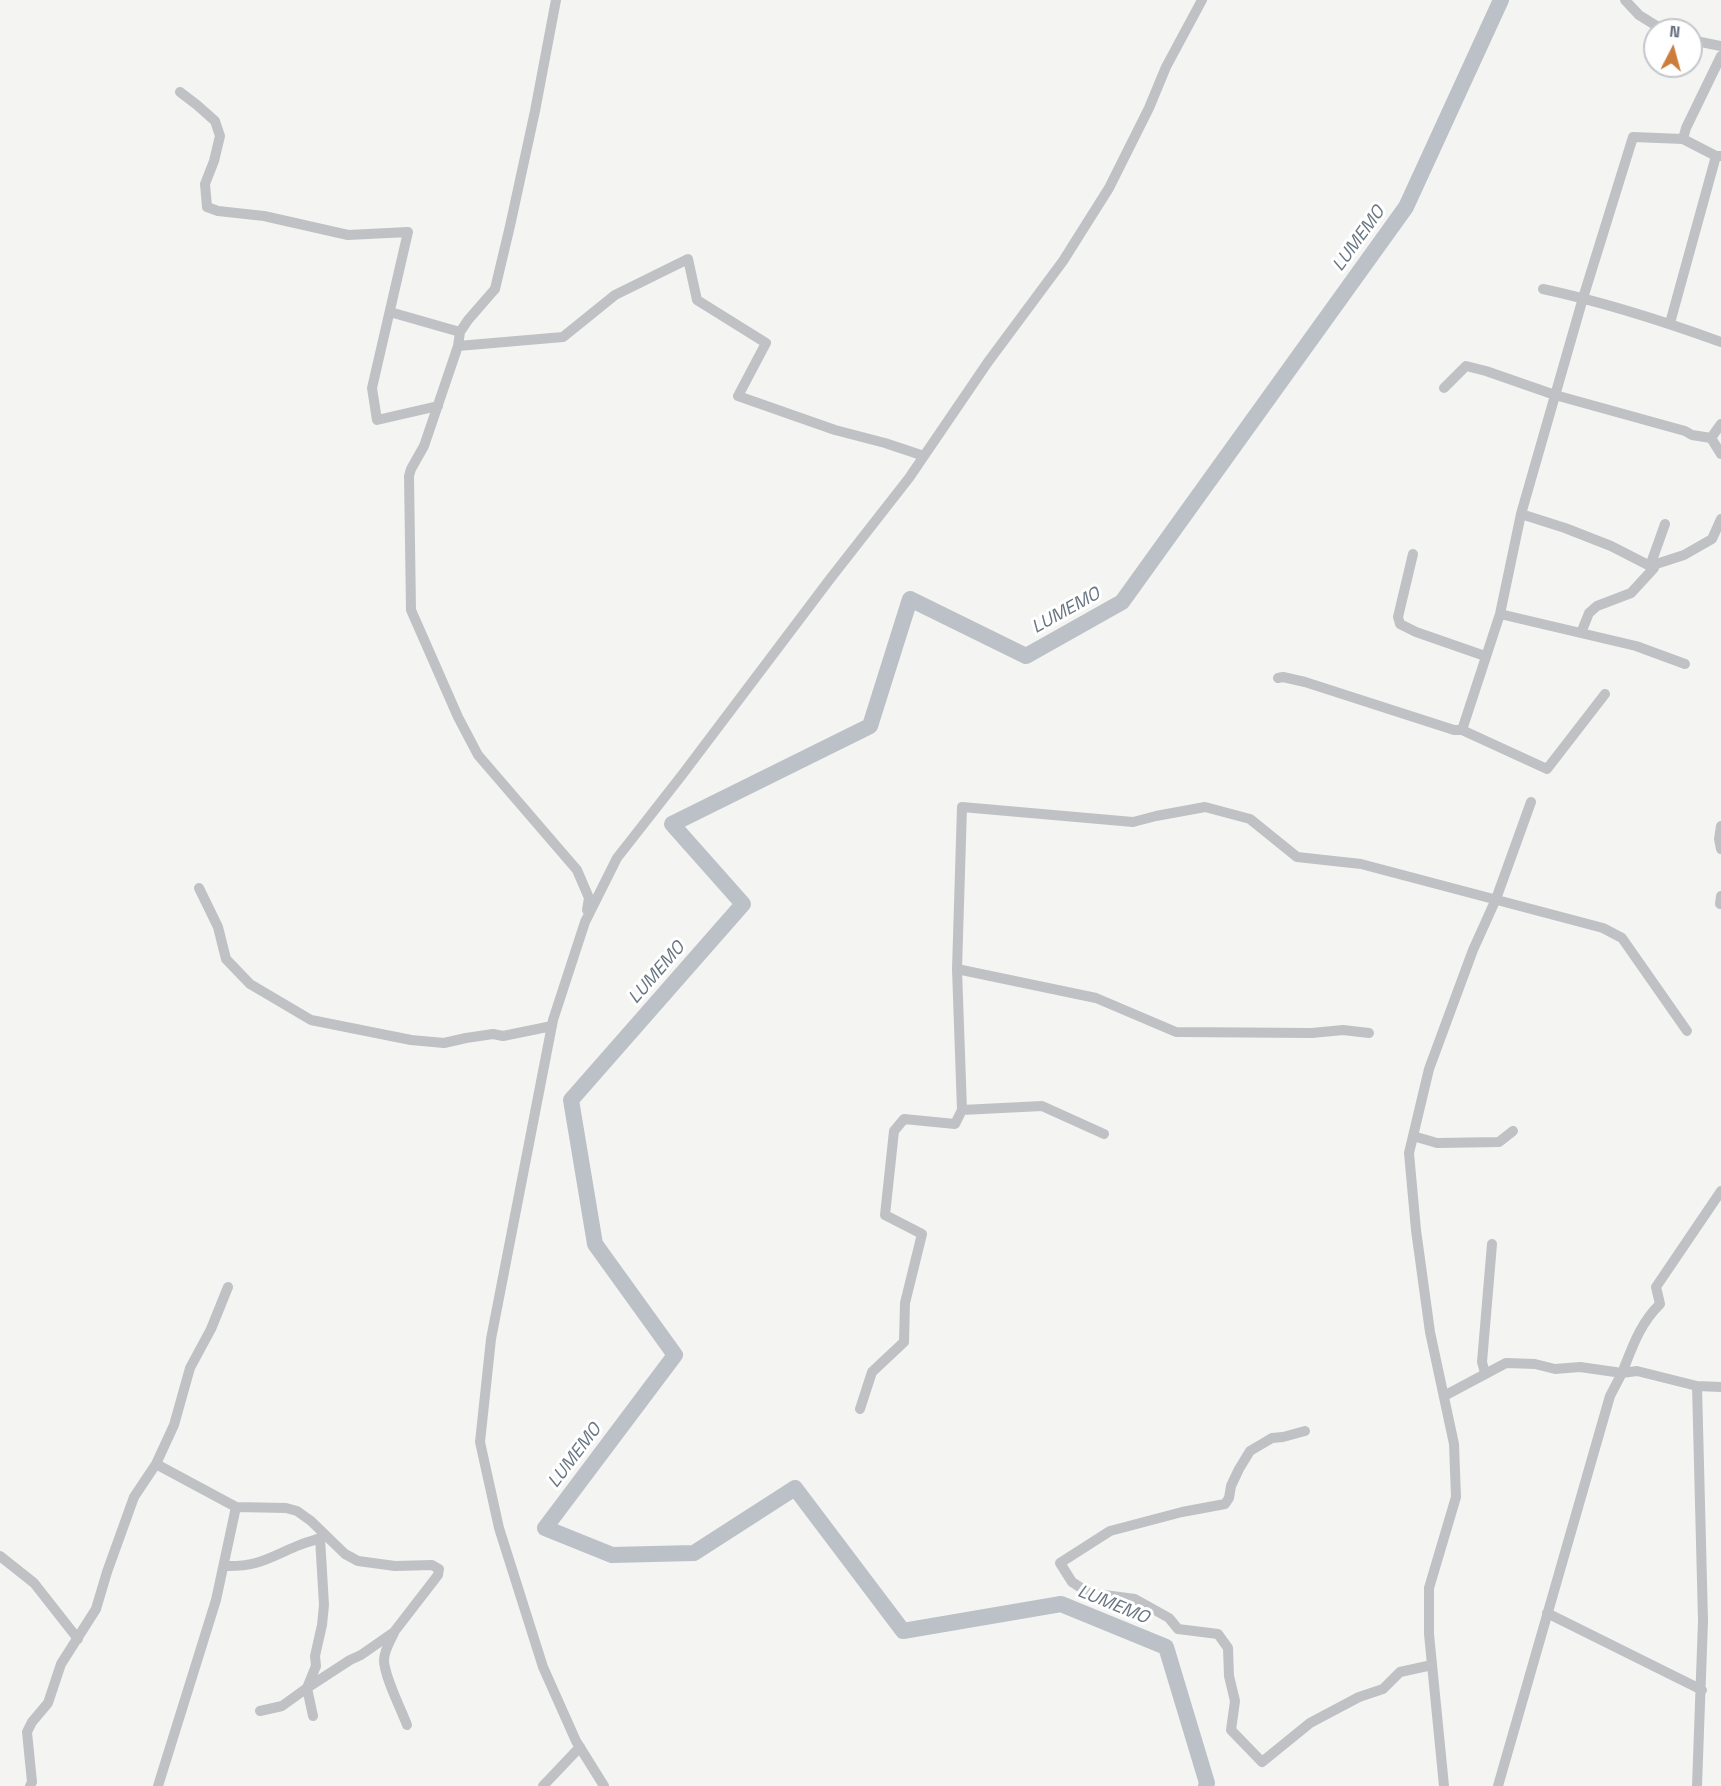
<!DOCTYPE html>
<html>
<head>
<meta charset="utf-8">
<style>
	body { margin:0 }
	#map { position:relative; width:1721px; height:1786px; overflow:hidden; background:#f4f5f2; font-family:"Space Grotesk",sans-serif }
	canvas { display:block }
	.north { position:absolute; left:1643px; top:18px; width:60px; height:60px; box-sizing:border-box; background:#fff; border:2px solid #c3c6cc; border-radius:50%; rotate:6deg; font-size:16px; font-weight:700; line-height:24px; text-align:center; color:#68707f }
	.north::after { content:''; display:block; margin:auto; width:21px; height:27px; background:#cc7d3b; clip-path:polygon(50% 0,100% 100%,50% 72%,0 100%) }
</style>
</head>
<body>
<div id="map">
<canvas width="1721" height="1786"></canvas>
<div class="north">N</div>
</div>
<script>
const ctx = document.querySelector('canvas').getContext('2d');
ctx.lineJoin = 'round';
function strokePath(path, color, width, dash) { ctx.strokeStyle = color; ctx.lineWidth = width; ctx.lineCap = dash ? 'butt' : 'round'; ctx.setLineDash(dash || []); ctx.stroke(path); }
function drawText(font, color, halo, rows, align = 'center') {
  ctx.font = font + ' "Space Grotesk",sans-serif'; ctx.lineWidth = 6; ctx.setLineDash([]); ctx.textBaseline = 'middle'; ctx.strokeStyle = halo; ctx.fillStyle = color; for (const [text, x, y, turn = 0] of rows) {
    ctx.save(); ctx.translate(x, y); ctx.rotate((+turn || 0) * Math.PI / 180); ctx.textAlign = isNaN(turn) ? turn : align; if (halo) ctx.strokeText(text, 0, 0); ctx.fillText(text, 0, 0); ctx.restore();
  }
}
const river = new Path2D(`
	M1206 1786 1207 1783 1166 1647 1061 1604 903 1631 795 1488 694 1553 612 1555 545 1528 675 1355 595 1244 571 1100 743 904 672 824 870 726 910 599 1026 656 1122 602 1406 207 1501 0`);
const minor = new Path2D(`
	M556 0 535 111 510 226 495 289 468 320 460 332 458 346 424 446 411 469 409 476 411 610 458 717 478 755 577 870 589 898 587 910
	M1625 0 1639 15 1663 30
	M1691 40 1721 46
	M180 92 197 105 215 121 220 136 214 161 205 184 207 207 218 211 264 216 348 235 408 232 372 388 377 420 438 406
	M1683 139 1686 128 1721 56
	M1543 289C1604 302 1663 321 1721 342
	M390 312 460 332
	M1670 323 1716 156
	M458 346 563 337 615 295 688 259 697 300 766 343 738 396 835 430 885 443 924 456
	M1444 388 1466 366 1486 371 1555 395 1685 431 1692 435 1711 438 1721 454
	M1711 438 1721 424
	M1521 514 1565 528 1611 546 1654 568 1631 593 1597 606 1589 613 1581 633
	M1413 554 1398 617 1400 624 1416 632 1485 656
	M1650 566 1684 555 1712 539 1721 519
	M1650 566 1665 524
	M1500 614 1636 646 1685 664
	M1278 678 1283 677 1305 682 1454 730H1462L1547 769 1605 694
	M1462 730 1500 614 1521 514 1583 298 1633 137 1683 139 1716 156H1721
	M1721 826 1719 839 1721 849
	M199 888 218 927 226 959 250 984 311 1020 411 1040 444 1043 466 1038 493 1034 503 1036 552 1026
	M1720 904 1721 896
	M957 969 1096 998 1176 1032 1312 1033 1343 1030 1369 1033
	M1104 1134 1042 1106 962 1110 957 969 962 807 1133 822 1156 816 1205 807 1250 819 1297 857 1361 864 1603 928 1622 938 1687 1031
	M1413 1136 1437 1143 1499 1142 1513 1131
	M1485 1373 1482 1362 1492 1244
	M1444 1396 1506 1363 1535 1364 1555 1369 1580 1367 1622 1373C1632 1348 1640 1323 1660 1304L1656 1287 1721 1191
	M860 1409 872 1372 904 1342 905 1303 922 1234 885 1215 894 1131 904 1119 955 1124 962 1110
	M1305 1431 1283 1437 1272 1438 1250 1451 1239 1469 1231 1486 1229 1498 1225 1504 1182 1512 1110 1531 1060 1563 1072 1582 1089 1593 1135 1599 1169 1618 1178 1629 1218 1634 1228 1648 1229 1676 1235 1701 1231 1730 1262 1762 1310 1723 1359 1697 1383 1689 1400 1672 1432 1665
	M156 1464 236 1507 286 1508 297 1511 311 1521 345 1554 358 1561 395 1566 432 1565 439 1569 438 1575 394 1632 361 1655 350 1660 307 1688 282 1706 260 1711
	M0 1556 34 1583 78 1639
	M224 1566C258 1567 268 1558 297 1546 304 1543 312 1541 320 1538
	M1547 1613 1702 1690
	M394 1633C390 1641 384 1651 384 1660 384 1676 401 1709 407 1725
	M313 1716 307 1688 316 1666 315 1656 322 1625 324 1605 320 1538 325 1535
	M30 1786 32 1782 27 1732 32 1722 48 1703 61 1664 96 1609 107 1572 134 1497 156 1464 174 1425 190 1368 211 1329 228 1287
	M158 1786 216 1600 236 1507
	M543 1786 580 1747
	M604 1786 576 1741 543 1667 499 1528 480 1442 491 1339 553 1020 585 922 617 858 682 775 830 579 909 478 988 362 1063 261 1109 188 1149 108 1166 67 1202 0
	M1444 1786 1429 1634V1588L1456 1497 1454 1444 1430 1332 1416 1230 1409 1153 1429 1069 1473 950 1496 899 1531 802
	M1498 1786 1610 1396 1622 1373 1637 1371 1697 1386 1721 1387
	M1697 1786 1703 1621 1697 1386`);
const waterNames = [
	["LUMEMO",1359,239,-54],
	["LUMEMO",1066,611,-29],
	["LUMEMO",657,973,-49],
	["LUMEMO",575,1456,-53],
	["LUMEMO",1113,1605,22]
];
strokePath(river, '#bbc1c7', 16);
strokePath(minor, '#bfc1c5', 10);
drawText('italic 18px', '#697683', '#fff', waterNames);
</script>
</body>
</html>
